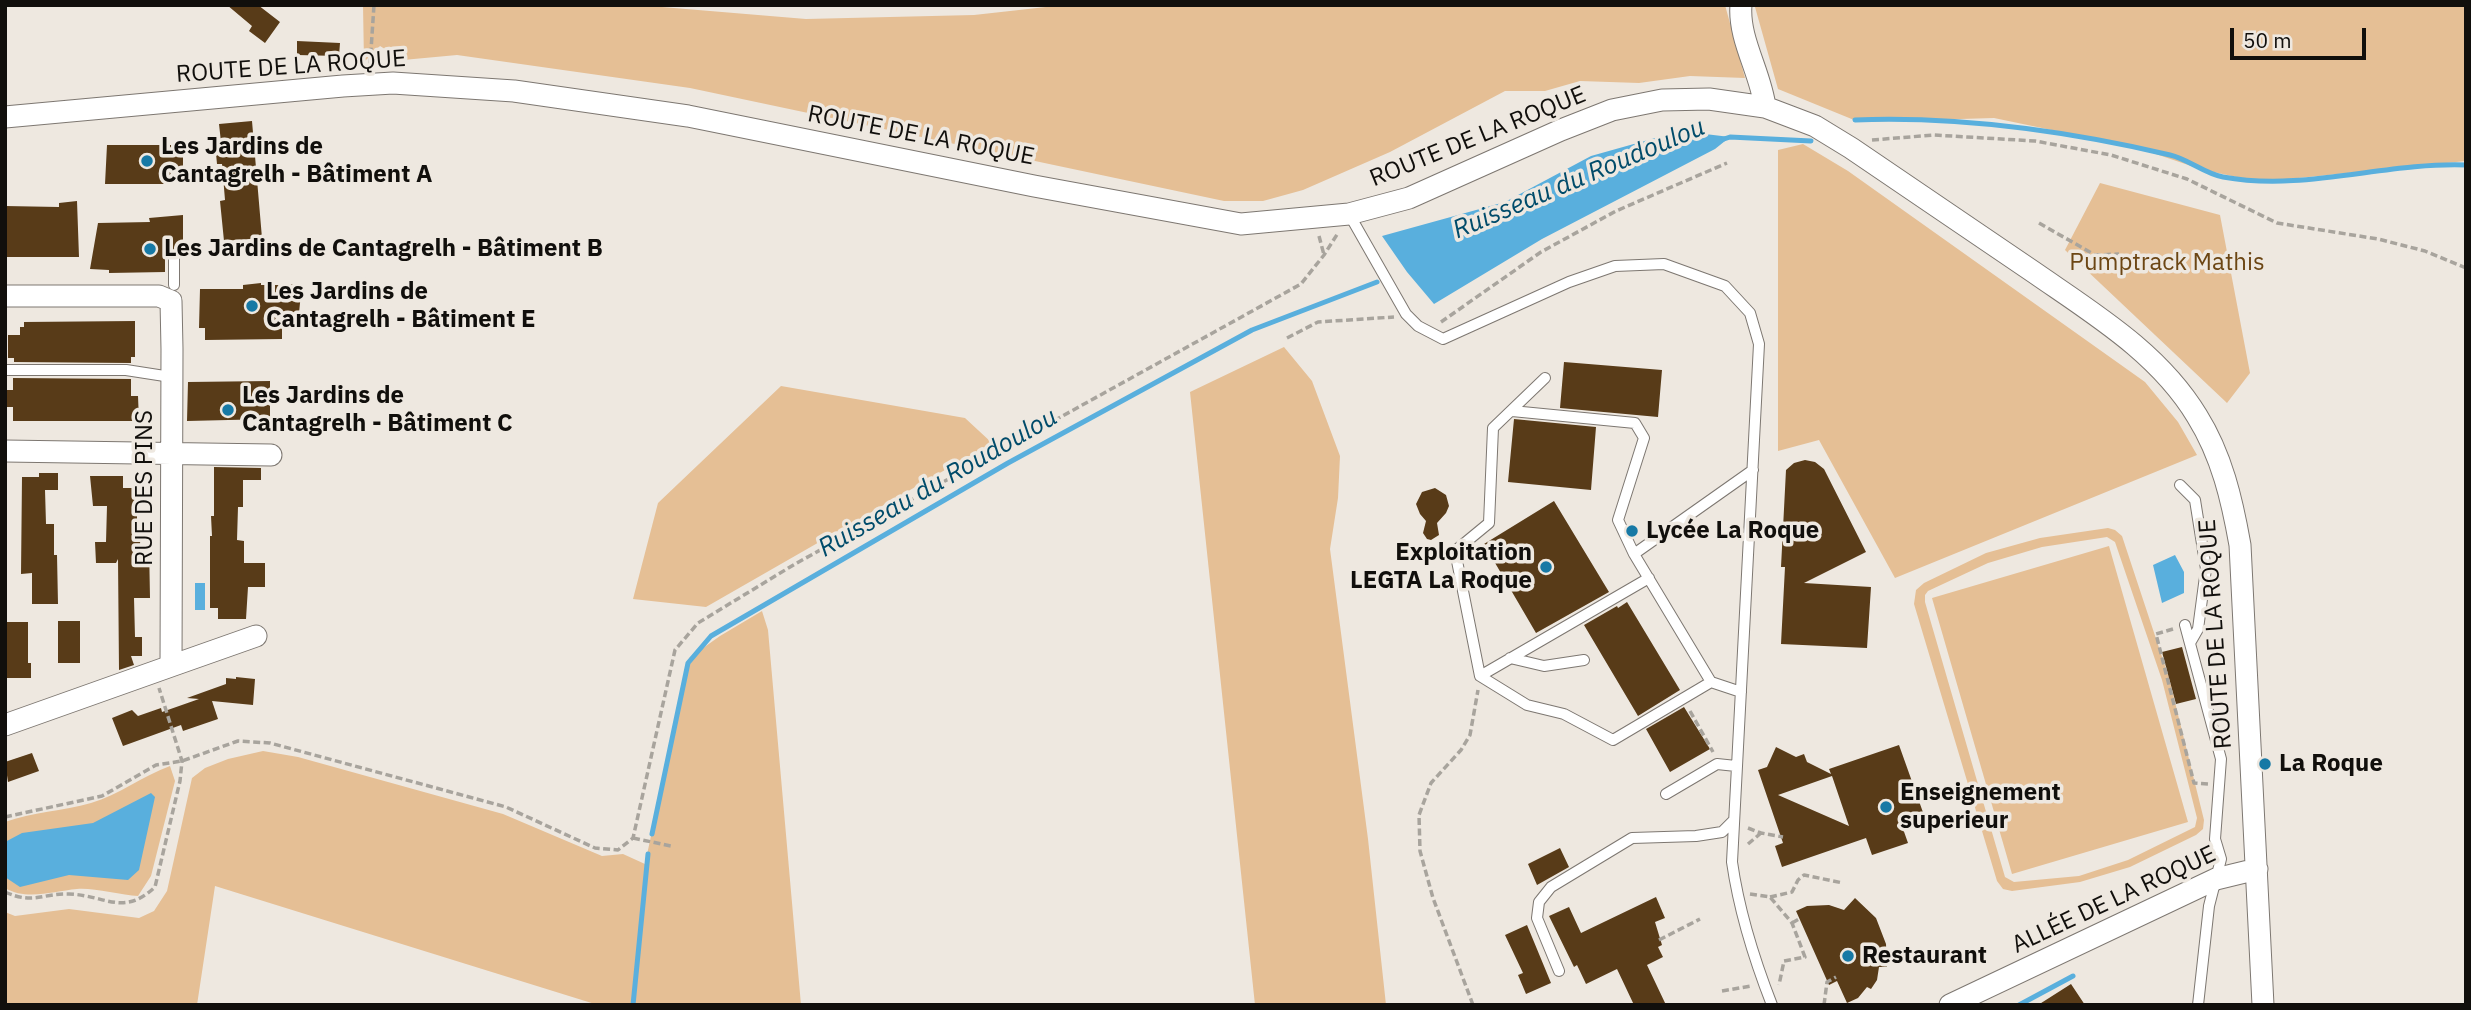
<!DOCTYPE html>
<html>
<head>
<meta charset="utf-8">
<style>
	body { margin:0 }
	#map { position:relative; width:2471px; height:1010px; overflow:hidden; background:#eee8e0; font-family:"IBM Plex Sans",sans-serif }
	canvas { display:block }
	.frame { position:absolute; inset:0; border:7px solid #110f0c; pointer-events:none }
	.scale { position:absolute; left:2230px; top:28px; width:136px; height:32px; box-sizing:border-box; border:4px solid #110f0c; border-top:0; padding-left:9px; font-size:21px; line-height:24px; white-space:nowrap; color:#110f0c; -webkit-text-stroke:5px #eee8e0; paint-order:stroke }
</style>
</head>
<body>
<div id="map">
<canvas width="2471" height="1010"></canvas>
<div class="frame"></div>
<div class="scale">50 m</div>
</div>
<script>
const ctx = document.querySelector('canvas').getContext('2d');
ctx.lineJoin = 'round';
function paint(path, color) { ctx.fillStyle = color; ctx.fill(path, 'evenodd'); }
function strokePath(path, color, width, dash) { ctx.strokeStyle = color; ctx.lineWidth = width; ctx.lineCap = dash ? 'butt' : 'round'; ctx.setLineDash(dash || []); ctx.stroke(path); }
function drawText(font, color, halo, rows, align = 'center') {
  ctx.font = font + ' "IBM Plex Sans",sans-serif'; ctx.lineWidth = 7; ctx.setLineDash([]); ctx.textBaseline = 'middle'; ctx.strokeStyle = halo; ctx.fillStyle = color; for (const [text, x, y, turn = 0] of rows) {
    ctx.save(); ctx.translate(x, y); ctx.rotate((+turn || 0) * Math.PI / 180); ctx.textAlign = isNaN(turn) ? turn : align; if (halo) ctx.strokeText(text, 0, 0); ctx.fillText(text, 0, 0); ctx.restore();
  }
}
const green = new Path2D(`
	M363 5H638L806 19 974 15 1064 5H1725L1745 78 1690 76 1639 83 1580 81 1545 91H1505L1390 152 1303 190 1263 201H1224L690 88 457 55 403 60 380 46 364 62Z
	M1757 5H2466V161L2259 182 2200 169 2138 148 1994 118 1859 122 1778 89 1755 7Z
	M1803 144 1848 171 2145 382 2178 422 2197 455 1895 578 1819 440 1778 451V150Z
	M2100 183 2220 215 2250 373 2227 403 2065 250Z
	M1284 347 1312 381 1340 456 1338 498 1330 549 1368 839 1386 1005H1255L1190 392Z
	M781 386 965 418 992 443 706 607 633 599 658 503Z
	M2108 528 2115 530 2122 536 2169 678 2204 820 2203 829 2196 835 2130 867 2080 882 2012 891 2003 889 1997 881 1914 604 1916 590 1924 583 1986 553 2040 538ZM2107 537 2115 542 2162 680 2197 818 2195 827 2128 860 2079 876 2014 882 2005 877 1925 602V595L1928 591 1988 563 2042 547Z
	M2109 546 2188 822 2012 874 1932 598Z
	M762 611 768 630 801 1005H598L215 886 197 1005H5V912L15 916 69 909 139 918 154 911 167 891 192 778 205 768 228 759 263 751 298 757 503 814 602 856 623 854 645 864 689 658 720 636Z
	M170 766 175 781 151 876 138 896C121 895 90 887 77 889 54 891 27 901 5 888V822C32 812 63 811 91 803 119 795 142 776 170 766Z`);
const water = new Path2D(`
	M1680 131 1730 137 1715 149 1542 239 1434 304 1407 272 1382 236 1505 202 1591 156Z
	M2175 555 2184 572V593L2162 603 2153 565Z
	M195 583H205V610H195Z
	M151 793 155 797 139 870 128 880 69 875 20 887 5 877V842L22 833 93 823Z`);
const stream = new Path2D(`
	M1855 120C1960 116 2067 131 2170 155 2188 159 2205 174 2223 177 2304 192 2385 162 2466 165
	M1724 139 1730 137 1811 141
	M652 834 688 663 711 636 1008 463 1252 330 1377 282
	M633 1005 648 854
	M2019 1005 2073 976`);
const building = new Path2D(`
	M227 5H258L280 22 265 43 249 31 252 26Z
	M297 41 340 43 339 56 297 55Z
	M252 121 262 238 224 241 220 201 225 200 222 164H217L215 143 221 142 219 124Z
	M107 145H183V178H165V184H105Z
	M77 201 79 257H5V206L59 207V203Z
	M183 215V242H191V257H182L177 251H171L165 257V272L109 273V270L90 269 98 223 150 222 149 218Z
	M261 283V285H288L302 283 298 323H282V339L205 340V328H199L200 289H243V285Z
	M135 321V357H131V363L14 362V358H8V335H20V327H24V322Z
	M1564 362 1662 370 1658 417 1560 408Z
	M13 378 131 379V396H138L139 421H13V407H6V390H13Z
	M270 381V419L187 421 188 382Z
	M1514 419 1596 427 1591 490 1508 482Z
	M1805 460 1815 462 1824 469 1866 552 1804 583 1871 587 1867 648 1781 644 1785 567H1781L1786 470 1794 463Z
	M214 467 261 468V480H243V507H238L237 540 244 541V563H265V587H248L246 619H218V608H210V536H212L211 516H214Z
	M39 473H58V490H45L46 524H54V555H57L58 604H32V573L21 574 22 477H39Z
	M90 476H123V488H137V522H141L140 545H149L150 598H134L135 637H142V656H131L134 665 119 670 118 559 116 563H96L95 542H106L107 506H93Z
	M1435 488 1446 495 1449 506 1446 513 1437 523 1439 535 1431 540 1427 539 1423 533 1426 521 1420 514 1416 504 1422 492Z
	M1554 501 1609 592 1536 633 1484 544Z
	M1627 602 1680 690 1638 716 1584 625 1617 606 1618 608Z
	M58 621H80V663H58Z
	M6 622H28V663H31V678H5Z
	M2182 647 2196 699 2176 704 2162 652Z
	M236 677 255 679 253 705 212 701 218 719 183 731 181 725 123 746 112 718 132 710 138 716 161 708 162 712 199 699 187 698 226 684V678L236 679Z
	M1684 707 1710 749 1670 772 1646 729Z
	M1899 745 1925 818 1902 826 1908 843 1872 855 1866 838 1782 867 1775 846 1783 843 1758 770 1767 767 1776 747 1796 757 1804 754 1807 762 1831 774 1829 769ZM1832 776 1849 826 1778 795Z
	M32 753 39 771 8 782 5 762Z
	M1560 848 1569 867 1537 885 1528 864Z
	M1656 897 1665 918 1655 922 1662 945 1658 947 1663 957 1647 965 1666 1005H1634L1617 969 1586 984 1577 965 1574 967 1549 916 1569 907 1581 933Z
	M1855 898 1876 918 1886 944 1887 967H1879L1877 980 1871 989 1867 987 1858 998 1847 1003 1837 981 1829 985 1796 911 1807 906 1829 905 1844 910Z
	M1527 925 1551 983 1526 994 1518 975 1523 973 1505 935Z
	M2071 984 2085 1005H2038Z`);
const path = new Path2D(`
	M370 65 374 5
	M1872 140 1934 135 2035 141 2111 155 2187 179 2277 223 2378 239 2425 251 2466 268
	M2039 223 2095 255 2119 254
	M1319 236 1324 255
	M1441 322 1541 252 1616 211 1727 163
	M1287 338 1318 322 1394 317
	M2173 629 2156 634 2194 783 2208 784
	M1690 711 1713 752
	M5 817 102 796 156 765 182 761 238 741 270 743 506 807 595 848 618 850 633 838 675 650 698 623 795 564 1301 284 1324 255 1338 233
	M1748 828 1761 833 1783 837
	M633 838 671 846
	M1748 844 1761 833
	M5 892C34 905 42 893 69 894 105 895 123 917 155 887L180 781 182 761 159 688
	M1750 894 1770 897 1792 923 1805 957 1784 961 1779 985
	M1770 897 1792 892 1798 880 1804 875 1843 883
	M1792 923 1799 919
	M1659 940 1700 919
	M1722 991 1751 986
	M1473 1005 1433 898 1420 851 1419 815 1431 783 1461 750 1470 735 1478 690
	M1824 1005 1827 982 1836 977`);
const service = new Path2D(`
	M1349 214 1406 314 1418 326 1443 339 1569 282 1615 266 1664 264 1725 286 1750 313 1759 344 1732 862C1739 911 1754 959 1772 1005
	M174 258V285
	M5 370H126L171 377
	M1545 378 1493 428 1489 523 1455 551 1480 676 1527 705 1564 714 1613 740 1711 682
	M1512 411 1635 423 1644 438 1618 520 1634 554
	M2180 485 2195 500 2206 569 2198 629 2190 643
	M2185 625 2221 759 2215 839 2221 859 2209 906 2198 1005
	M1510 658 1544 666 1584 660
	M1480 676 1649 578
	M1741 692 1711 682 1634 554 1753 470
	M1666 794 1717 764 1736 766
	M1559 971 1537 918 1539 902 1551 887 1632 838 1696 836 1722 832 1733 821`);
const minor = new Path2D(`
	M1741 5C1738 39 1761 73 1765 107
	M5 117 343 86 393 83 514 91 688 116 1034 186 1241 224 1349 214 1409 198 1561 130 1612 110 1662 100 1709 99 1765 107 1815 126 1851 148C1912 190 1974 231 2035 273 2094 314 2159 353 2197 416 2222 456 2232 500 2240 545L2263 1005
	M5 296H159L171 301 172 349 171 666 5 725
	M5 451 271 455
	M171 666 256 636
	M1950 1005 2216 879 2257 869`);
const markers = [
	[147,161,7,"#1779a5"],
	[150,249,7,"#1779a5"],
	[252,306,7,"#1779a5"],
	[228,410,7,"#1779a5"],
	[1632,531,7,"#1779a5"],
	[1546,567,7,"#1779a5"],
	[2265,764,7,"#1779a5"],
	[1886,807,7,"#1779a5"],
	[1848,956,7,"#1779a5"]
];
const streetNames = [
	["ROUTE DE LA ROQUE",291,67,-4],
	["ROUTE DE LA ROQUE",921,136,11],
	["ROUTE DE LA ROQUE",1478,137,-22],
	["RUE DES PINS",145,488,-90],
	["ROUTE DE LA ROQUE",2216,634,-94],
	["ALLÉE DE LA ROQUE",2114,900,-25]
];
const poiNames = [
	["Les Jardins de",161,147],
	["Cantagrelh - Bâtiment A",161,175],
	["Les Jardins de Cantagrelh - Bâtiment B",164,249],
	["Les Jardins de",266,292],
	["Cantagrelh - Bâtiment E",266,320],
	["Les Jardins de",242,396],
	["Cantagrelh - Bâtiment C",242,424],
	["Lycée La Roque",1646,531],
	["Exploitation",1532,553,"right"],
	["LEGTA La Roque",1532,581,"right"],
	["La Roque",2279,764],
	["Enseignement",1900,793],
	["superieur",1900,821],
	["Restaurant",1862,956]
];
const parkNames = [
	["Pumptrack Mathis",2167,263]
];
const waterNames = [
	["Ruisseau du Roudoulou",1579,179,-23],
	["Ruisseau du Roudoulou",938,483,-30]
];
paint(green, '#e5bf95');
paint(water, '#59afdd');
strokePath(stream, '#59afdd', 5);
paint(building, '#583b18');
strokePath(service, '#7d7771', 12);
strokePath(minor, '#7d7771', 23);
strokePath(path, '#a8a49d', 3.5, [7, 3.5]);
strokePath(service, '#fff', 10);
strokePath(minor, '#fff', 21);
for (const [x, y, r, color] of markers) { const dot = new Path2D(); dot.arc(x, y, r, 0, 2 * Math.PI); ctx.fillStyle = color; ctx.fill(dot); strokePath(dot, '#eee8e0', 2.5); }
drawText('24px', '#110f0c', '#eee8e0', streetNames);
drawText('bold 24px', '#110f0c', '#eee8e0', poiNames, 'left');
drawText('24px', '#6c4614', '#eee8e0', parkNames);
drawText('italic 26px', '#004b6a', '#eee8e0', waterNames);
</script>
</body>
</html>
